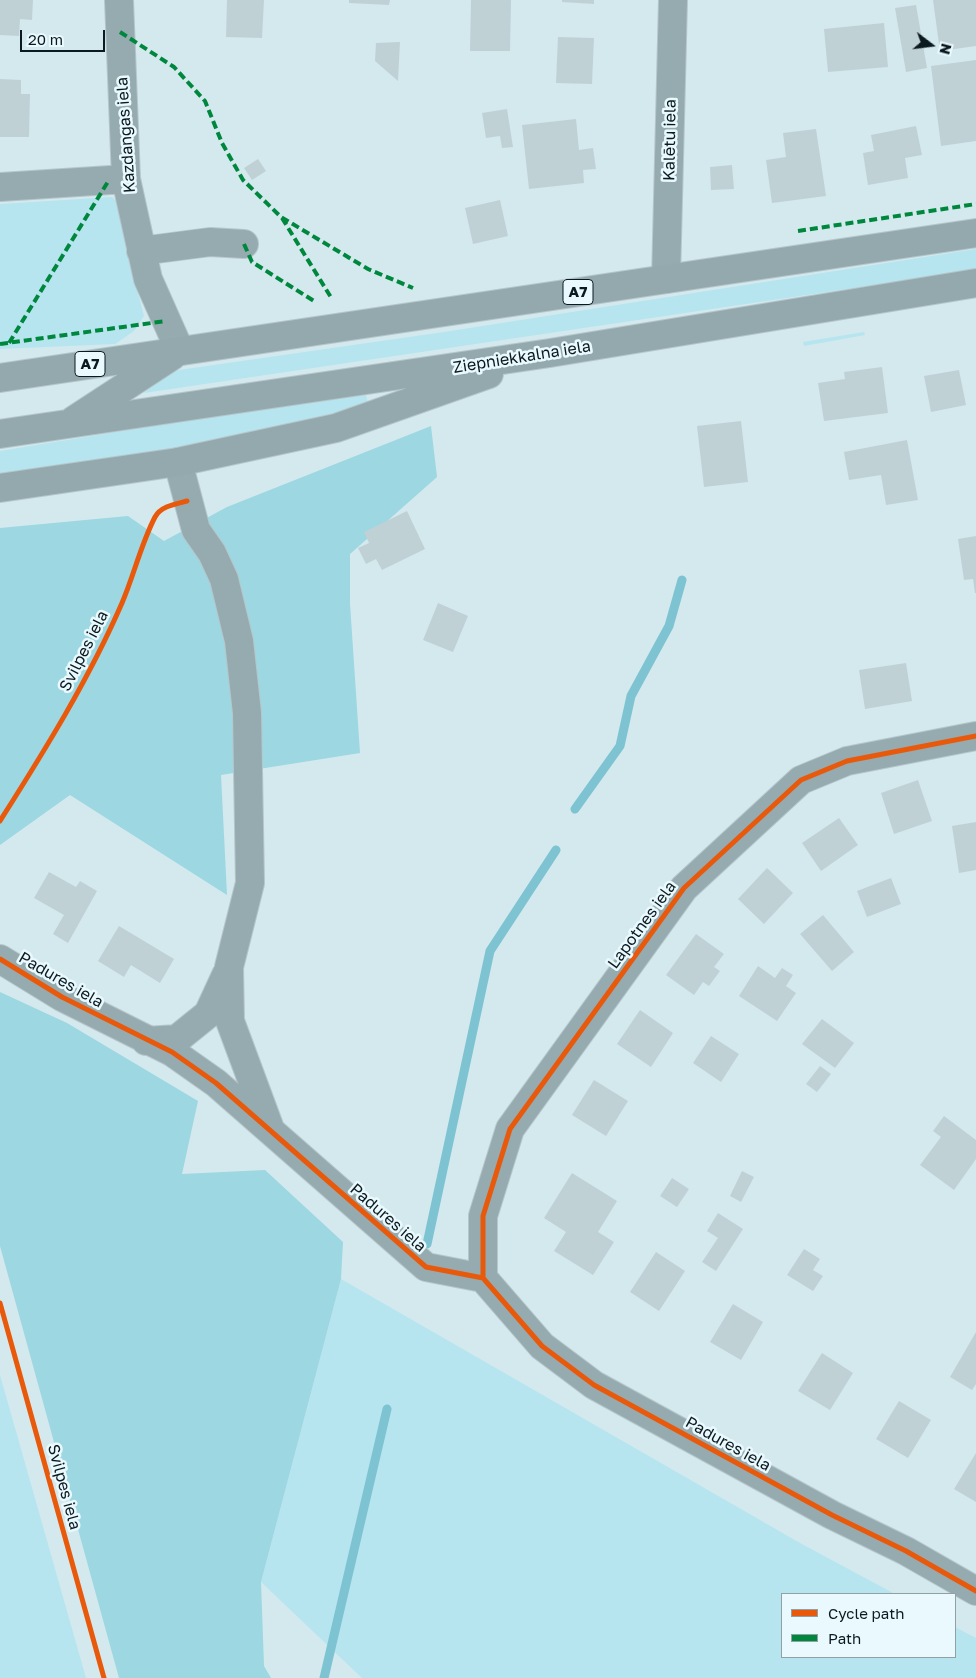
<!DOCTYPE html>
<html>
<head>
<meta charset="utf-8">
<style>
	body { margin:0 }
	#map { position:relative; width:976px; height:1678px; overflow:hidden; background:#d3e9ee; font-family:"Golos Text",sans-serif }
	canvas { display:block }
	.legend { position:absolute; left:781px; top:1593px; width:175px; height:65px; box-sizing:border-box; background:#e9f9fd; border:1px solid #90a0a4; margin:0; padding:6px 9px; list-style:none; font-size:15px; color:#0b1a1e }
	.legend li { display:flex; align-items:center; gap:10px; height:25px }
	.legend b { width:25px; border:1px solid #90a0a4 }
	.north { position:absolute; left:906px; top:20px; width:50px; height:50px; -webkit-text-stroke:4px #e9f9fd; paint-order:stroke; rotate:105deg; font-size:14px; font-weight:700; line-height:20px; text-align:center; color:#0b1a1e }
	.north::after { content:''; display:block; margin:auto; width:18px; height:22px; background:#0b1a1e; clip-path:polygon(50% 0,100% 100%,50% 72%,0 100%) }
	.scale { position:absolute; left:20px; top:30px; width:85px; height:22px; box-sizing:border-box; border:2px solid #0b1a1e; border-top:0; padding-left:6px; font-size:15px; line-height:18px; white-space:nowrap; color:#0b1a1e; -webkit-text-stroke:4px #e9f9fd; paint-order:stroke }
</style>
</head>
<body>
<div id="map">
<canvas width="976" height="1678"></canvas>
<ul class="legend">
<li><b style="height:6px;background:#e8590c"></b>Cycle path</li>
<li><b style="height:6px;background:#00873e"></b>Path</li>
</ul>
<div class="north">N</div>
<div class="scale">20 m</div>
</div>
<script>
const ctx = document.querySelector('canvas').getContext('2d');
ctx.lineJoin = 'round';
function paint(path, color) { ctx.fillStyle = color; ctx.fill(path, 'evenodd'); }
function strokePath(path, color, width, dash) { ctx.strokeStyle = color; ctx.lineWidth = width; ctx.lineCap = dash ? 'butt' : 'round'; ctx.setLineDash(dash || []); ctx.stroke(path); }
function drawText(font, color, halo, rows, align = 'center') {
  ctx.font = font + ' "Golos Text",sans-serif'; ctx.lineWidth = 5; ctx.setLineDash([]); ctx.textBaseline = 'middle'; ctx.strokeStyle = halo; ctx.fillStyle = color; for (const [text, x, y, turn = 0] of rows) {
    ctx.save(); ctx.translate(x, y); ctx.rotate((+turn || 0) * Math.PI / 180); ctx.textAlign = isNaN(turn) ? turn : align; if (halo) ctx.strokeText(text, 0, 0); ctx.fillText(text, 0, 0); ctx.restore();
  }
}
const green = new Path2D(`
	M112 197 120 205 128 255 144 316 134 331 115 344 0 349V204Z
	M976 249V270L144 393 160 376 179 370 444 332Z
	M864 332 865 335 804 346 803 342Z
	M366 395 368 404 282 427 158 453 0 474V451L176 422Z
	M341 1279 800 1543 895 1594H782V1657H955V1627L976 1638V1678H362L261 1582Z
	M0 1375 86 1678H0Z`);
const forest = new Path2D(`
	M431 426 437 477 350 554V604L360 753 221 775 227 895 70 795 0 845V528L128 516 164 541 227 507Z
	M0 992 67 1023 198 1101 182 1174 265 1170 343 1242 341 1279 261 1582 264 1666 271 1678H119L0 1246Z`);
const stream = new Path2D(`
	M575 809 620 746 631 696 669 626 682 580
	M427 1244 490 951 556 850
	M324 1678 387 1409`);
const building = new Path2D(`
	M0 0H33L32 20 20 19 19 36 0 35Z
	M227 0H264L262 38 226 37Z
	M349 0H390L389 5 349 3Z
	M471 0H511L510 51H470Z
	M562 0H594V4L562 2Z
	M933 0H976V46L940 51Z
	M916 5 927 68 906 72 895 8Z
	M884 23 888 67 828 72 824 29Z
	M558 37 594 38 592 84 556 83Z
	M400 42 398 81 375 61 376 43Z
	M976 60V141L941 146 931 66Z
	M0 79 21 80V94H30L29 137H0Z
	M507 109 513 147 502 148 500 136 486 138 482 113Z
	M576 119 579 150 593 148 596 169 583 170 584 183 529 189 522 125Z
	M916 126 922 155 905 158 908 178 868 185 863 153 874 151 871 135Z
	M816 129 826 196 772 203 766 160 786 157 783 133Z
	M258 159 266 171 252 180 244 168Z
	M732 165 734 189 711 190 710 167Z
	M500 200 508 236 473 244 465 208Z
	M882 367 888 413 824 421 818 383 845 379 844 372Z
	M959 370 966 405 931 412 924 376Z
	M741 421 748 482 704 487 697 426Z
	M907 440 918 500 886 505 881 475 849 480 844 452Z
	M407 511 425 549 382 570 376 559 366 564 358 548 369 543 364 532Z
	M976 536V593H975L973 579 964 580 958 539Z
	M438 603 468 616 453 652 423 640Z
	M906 663 912 701 865 709 859 670Z
	M918 780 932 821 894 834 881 793Z
	M839 818 858 845 821 871 802 843Z
	M976 822V870L959 873 952 826Z
	M767 868 793 893 764 924 738 899Z
	M49 872 76 887 80 881 97 891 68 943 53 934 64 915 34 898Z
	M891 878 901 904 867 917 857 891Z
	M823 915 854 952 832 971 800 934Z
	M119 926 174 959 160 983 131 965 124 977 98 961Z
	M696 934 724 954 714 967 720 971 709 986 703 982 694 995 666 975Z
	M758 966 775 978 782 968 793 975 786 986 796 993 777 1021 739 996Z
	M640 1010 673 1033 651 1067 617 1044Z
	M822 1019 854 1043 835 1068 802 1044Z
	M711 1036 739 1054 721 1082 693 1063Z
	M820 1066 831 1074 817 1092 806 1084Z
	M594 1080 628 1101 606 1136 572 1115Z
	M944 1116 976 1140V1159L954 1190 920 1165 941 1137 933 1131Z
	M742 1171 754 1177 741 1202 730 1196Z
	M572 1173 617 1201 598 1232 614 1242 593 1275 554 1251 566 1232 544 1218Z
	M672 1178 689 1189 677 1207 660 1196Z
	M718 1213 743 1229 716 1271 702 1262 718 1238 707 1231Z
	M804 1249 820 1259 813 1270 823 1276 813 1291 787 1275Z
	M656 1252 685 1271 659 1311 630 1292Z
	M733 1304 763 1322 741 1360 710 1342Z
	M976 1332V1384L972 1390 950 1377Z
	M822 1353 853 1373 830 1410 798 1391Z
	M899 1401 931 1420 908 1458 876 1439Z
	M976 1453V1502L954 1489Z`);
const minor = new Path2D(`
	M119 0 126 179 148 279 180 351
	M0 187 126 179
	M141 251 210 242 244 244
	M666 279 673 0
	M178 462 196 530 212 553 224 579 239 641 247 713 250 883 229 967 230 1021 269 1126
	M0 959 62 997 172 1052 216 1083 426 1267 483 1278 542 1346 594 1385 832 1515 906 1551 976 1591
	M146 1041 177 1039 208 1014 226 975
	M483 1278V1216L510 1129 684 888 801 780 847 761 976 736`);
const highway = new Path2D(`
	M0 378 976 233
	M74 420 172 356
	M0 434 550 353 976 283
	M0 488 178 462 336 428 489 374`);
const quiet = new Path2D(`
	M120 32 174 67 205 101 222 143 243 180 281 217 368 269 413 288
	M282 218 332 299
	M798 231 976 204
	M244 244 252 262 314 301
	M9 343 109 180
	M0 344 166 321`);
const cycleway = new Path2D(`
	M0 821C45 750 89 679 122 603 134 575 141 544 155 517 161 506 176 504 187 501
	M0 959 62 997 172 1052 216 1083 426 1267 483 1278 542 1346 594 1385 832 1515 906 1551 976 1591
	M483 1278V1216L510 1129 684 888 801 780 847 761 976 736
	M0 1303 104 1678`);
const shields = [
	[578,292,30],
	[90,364,30]
];
const shieldNames = [
	["A7",578,292],
	["A7",90,364]
];
const streetNames = [
	["Kazdangas iela",126,135,-94],
	["Kalētu iela",670,140,-89],
	["Ziepniekkalna iela",522,357,-9],
	["Svilpes iela",84,651,-63],
	["Lapotnes iela",642,925,-54],
	["Padures iela",61,980,30],
	["Padures iela",388,1218,41],
	["Padures iela",728,1444,29],
	["Svilpes iela",64,1487,75]
];
paint(green, '#b6e5ef');
paint(forest, '#9cd7e2');
strokePath(stream, '#7ec3d1', 9);
paint(building, '#c0d1d5');
strokePath(minor, '#b6c6ca', 30);
strokePath(highway, '#b6c6ca', 30);
strokePath(minor, '#95abb0', 28);
strokePath(highway, '#94a9ae', 28);
strokePath(quiet, '#00873e', 4, [8, 4]);
strokePath(cycleway, '#e8590c', 5);
for (const [x, y, w] of shields) { const box = new Path2D(); box.roundRect(x - w / 2, y - 12.5, w, 25, 4); ctx.fillStyle = '#e9f9fd'; ctx.fill(box); strokePath(box, '#0b1a1e', 1); }
drawText('bold 15px', '#0b1a1e', null, shieldNames);
drawText('16px', '#0b1a1e', '#e9f9fd', streetNames);
</script>
</body>
</html>
